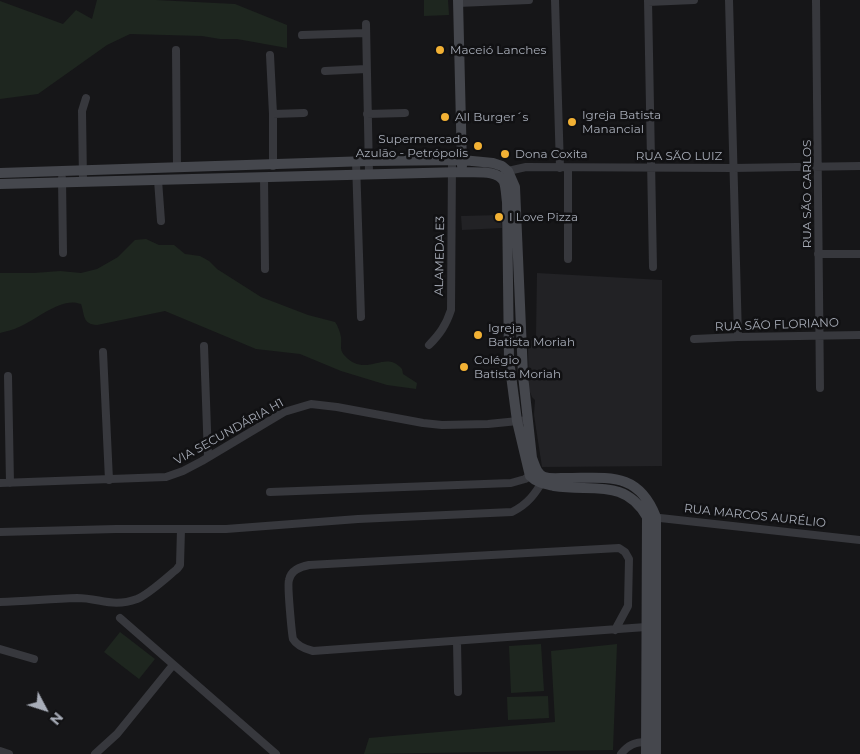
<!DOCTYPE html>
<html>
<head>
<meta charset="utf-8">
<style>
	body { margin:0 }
	#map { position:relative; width:860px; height:754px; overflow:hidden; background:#161618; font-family:Montserrat,sans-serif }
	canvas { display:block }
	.north { position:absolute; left:20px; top:684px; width:50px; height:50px; -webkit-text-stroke:4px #111113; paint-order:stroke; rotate:130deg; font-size:14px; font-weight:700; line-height:20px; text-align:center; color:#a8adb8 }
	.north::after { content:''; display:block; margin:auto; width:18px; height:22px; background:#a8adb8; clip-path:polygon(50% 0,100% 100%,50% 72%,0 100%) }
</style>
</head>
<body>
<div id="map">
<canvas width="860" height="754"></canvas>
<div class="north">N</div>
</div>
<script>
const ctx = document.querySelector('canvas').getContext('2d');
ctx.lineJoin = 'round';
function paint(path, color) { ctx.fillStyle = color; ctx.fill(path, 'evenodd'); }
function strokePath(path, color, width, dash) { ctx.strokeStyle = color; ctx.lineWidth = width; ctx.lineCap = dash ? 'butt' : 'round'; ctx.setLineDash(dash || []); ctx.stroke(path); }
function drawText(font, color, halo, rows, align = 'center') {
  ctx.font = font + ' Montserrat,sans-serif'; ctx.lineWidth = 5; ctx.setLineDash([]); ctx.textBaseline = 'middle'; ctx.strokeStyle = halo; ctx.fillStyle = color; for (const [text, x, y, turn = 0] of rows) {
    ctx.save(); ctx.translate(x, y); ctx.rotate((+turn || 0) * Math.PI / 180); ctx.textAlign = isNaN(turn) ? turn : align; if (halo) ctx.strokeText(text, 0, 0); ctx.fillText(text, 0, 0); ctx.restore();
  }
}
const built = new Path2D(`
	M501 215 502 228 462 230 461 216Z
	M537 273 662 280V466L542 467 534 415 535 400 532 397 529 390 528 349 530 342 536 336Z`);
const green = new Path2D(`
	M97 0H156L235 4 287 25V48L237 39H220L202 36 130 34 107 45 38 94 0 99V1L63 24 76 10 92 19Z
	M424 0H448L449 15 424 16Z
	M146 239 159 245H174L185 254 200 256 209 261 217 269 261 297 308 315 335 322C338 326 340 332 341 337 342 344 339 349 344 355 367 380 384 348 402 369L403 374 417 383 416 389 387 385 341 371 300 354 256 349 165 311 97 325C82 324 85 315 81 304 62 296 36 320 19 327 13 330 6 331 0 333V273H34L60 271 81 273 97 269 118 257 135 240Z
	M120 632 155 659 139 679 104 652Z
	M541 644 544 691 511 693 509 646Z
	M617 644 613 750 364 754 369 738 555 722 551 651Z
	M548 696 549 718 508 720 507 697Z`);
const street = new Path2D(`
	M555 0 560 168
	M648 0 653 267
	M729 0 738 337
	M816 0 820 388
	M648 2 694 0
	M458 3 529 0
	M366 24 369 173
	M302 35 365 33
	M176 50 177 168
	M270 55 273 114V166
	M325 71 366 69
	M273 114 304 113
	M367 114 405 113
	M356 162 361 317
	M506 173 508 171 526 167 733 168 860 166
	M264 177 265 269
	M62 178 63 253
	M158 180 161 221
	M83 181 82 111 86 98
	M818 254H860
	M568 259V168
	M694 339 738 337 860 335
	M429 345C440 334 446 325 451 310L452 161
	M204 346 208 457
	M103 352 109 480
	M8 376 10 483
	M0 483 166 477 183 471 202 461 284 412 311 404 337 407 423 423 442 425 488 424 528 420
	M270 492 511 483 525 479 533 474
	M651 517 860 540
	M0 532 116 529H226L358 519 512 512C528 504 535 494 544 479
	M0 602C26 601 51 599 77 598 100 598 112 608 137 599 149 594 166 578 177 569L180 565 181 529
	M120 618 276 754
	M615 630 628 606 629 559 625 552 619 548 309 565C300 567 291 570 289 580 287 585 292 635 293 639 297 646 305 649 313 651L646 627
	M457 642 458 692
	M0 649 34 659
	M0 751 9 754
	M95 754 117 734 173 665
	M621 754C628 745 635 742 646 742`);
const secondary = new Path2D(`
	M458 0 462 166
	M0 173 369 161 462 160 493 163 502 166 508 171 515 187 523 375 532 458C535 465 536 473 544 477 549 479 560 478 566 478 608 478 638 471 656 517V754
	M0 184 462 172C474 173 498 169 504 182 506 188 506 196 507 202L509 360 517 421 530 476C537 483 545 484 554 486 592 492 625 478 647 517L646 754`);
const markers = [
	[440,50,5,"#f2b134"],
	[445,117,5,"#f2b134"],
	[572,122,5,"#f2b134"],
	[478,146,5,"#f2b134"],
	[505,154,5,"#f2b134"],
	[499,217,5,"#f2b134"],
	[478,335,5,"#f2b134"],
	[464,367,5,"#f2b134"]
];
const poiNames = [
	["Maceió Lanches",450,50],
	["Igreja Batista",582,115],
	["Manancial",582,129],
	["All Burger´s",455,117],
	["Supermercado",468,139,"right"],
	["Azulão - Petrópolis",468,153,"right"],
	["Dona Coxita",515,154],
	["I Love Pizza",509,217],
	["Igreja",488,328],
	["Batista Moriah",488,342],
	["Colégio",474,360],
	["Batista Moriah",474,374]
];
const streetNames = [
	["RUA SÃO LUIZ",679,156],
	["RUA SÃO CARLOS",807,194,-90],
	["ALAMEDA E3",440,256,-89],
	["RUA SÃO FLORIANO",777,325,-2],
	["VIA SECUNDÁRIA H1",229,432,-29],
	["RUA MARCOS AURÉLIO",755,516,6]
];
paint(built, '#222225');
paint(green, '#1e261f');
strokePath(street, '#37383d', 8);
strokePath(secondary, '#45474d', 10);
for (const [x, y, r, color] of markers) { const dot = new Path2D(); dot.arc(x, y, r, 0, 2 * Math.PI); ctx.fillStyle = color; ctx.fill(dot); strokePath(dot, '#111113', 2); }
drawText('12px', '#a8adb8', '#111113', poiNames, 'left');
drawText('12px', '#a8adb8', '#111113', streetNames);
</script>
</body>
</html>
